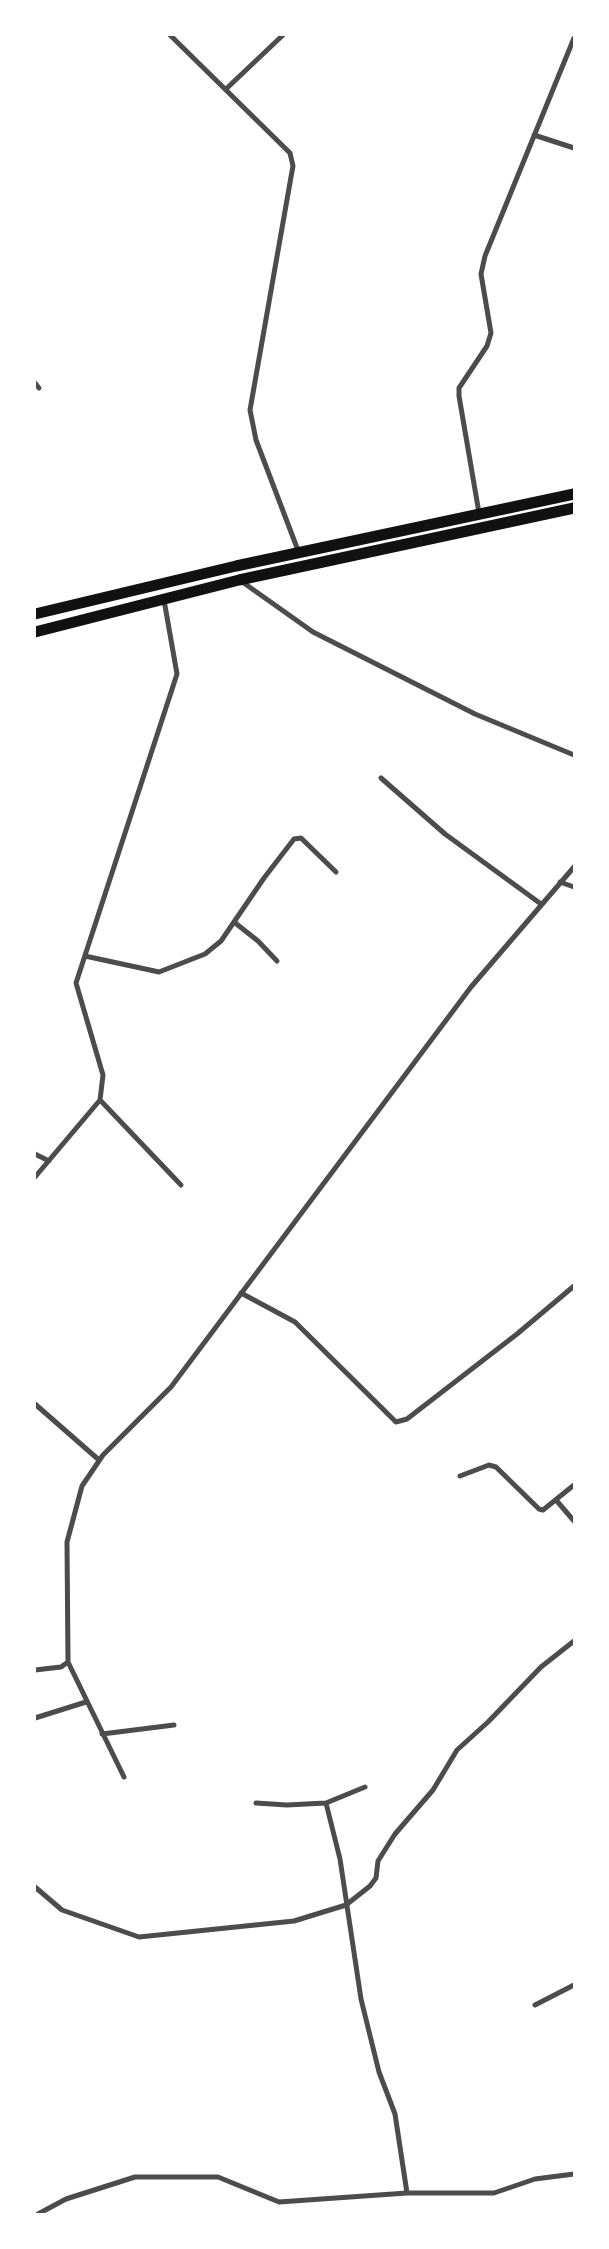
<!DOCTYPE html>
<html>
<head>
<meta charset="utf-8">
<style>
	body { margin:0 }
	#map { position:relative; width:609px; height:2249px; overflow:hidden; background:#fff; font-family:"Source Sans 3",sans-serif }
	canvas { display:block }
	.frame { position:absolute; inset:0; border:36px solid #fff; pointer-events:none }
</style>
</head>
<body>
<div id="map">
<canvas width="609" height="2249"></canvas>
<div class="frame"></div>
</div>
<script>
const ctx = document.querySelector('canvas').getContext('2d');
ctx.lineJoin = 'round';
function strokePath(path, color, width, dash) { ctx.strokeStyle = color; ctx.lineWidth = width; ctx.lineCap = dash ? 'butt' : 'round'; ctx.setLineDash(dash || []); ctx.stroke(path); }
const minor = new Path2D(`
	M170 35 290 153 293 166 291 177 250 410 256 440 299 553
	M226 89 283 35
	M534 135 574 148
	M35 383 39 388
	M479 513 459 396V388L487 346 491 333 481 274 485 256 574 38
	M241 581 313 632 475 714 574 755
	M381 778 445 834 541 904
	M560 882 574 887
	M234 922 258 941 277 961
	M85 956 159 972 205 954 221 941 264 878 294 839 301 838 336 872
	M100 1100 181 1185
	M35 1154 49 1161
	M35 1177 100 1100 103 1075 76 983 177 674 164 600
	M241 1293 295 1322 396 1422 407 1419 517 1334 574 1286
	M35 1404 99 1460
	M460 1476 489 1465 496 1467 539 1509 543 1510 574 1485
	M556 1500 574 1521
	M68 1662 124 1777
	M35 1670 61 1667 68 1662 67 1542 82 1486 103 1455 171 1387 471 987 574 867
	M35 1718 86 1702
	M102 1734 174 1725
	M256 1803 287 1805 326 1803 365 1787
	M326 1803 340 1859 361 1999 379 2072 395 2114 407 2193
	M35 1887 62 1910 139 1937 294 1921 346 1905 370 1886 376 1878 378 1861 395 1834 433 1790 457 1750 488 1722 541 1667 574 1641
	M535 2005 574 1985
	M38 2214 66 2199 135 2177H218L279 2202 407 2193H494L535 2179 574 2174`);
const trunk = new Path2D(`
	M35 614 236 566 574 494
	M35 632 239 580 574 508`);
strokePath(minor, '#4c4c4c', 5);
strokePath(trunk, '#111', 11);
</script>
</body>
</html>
